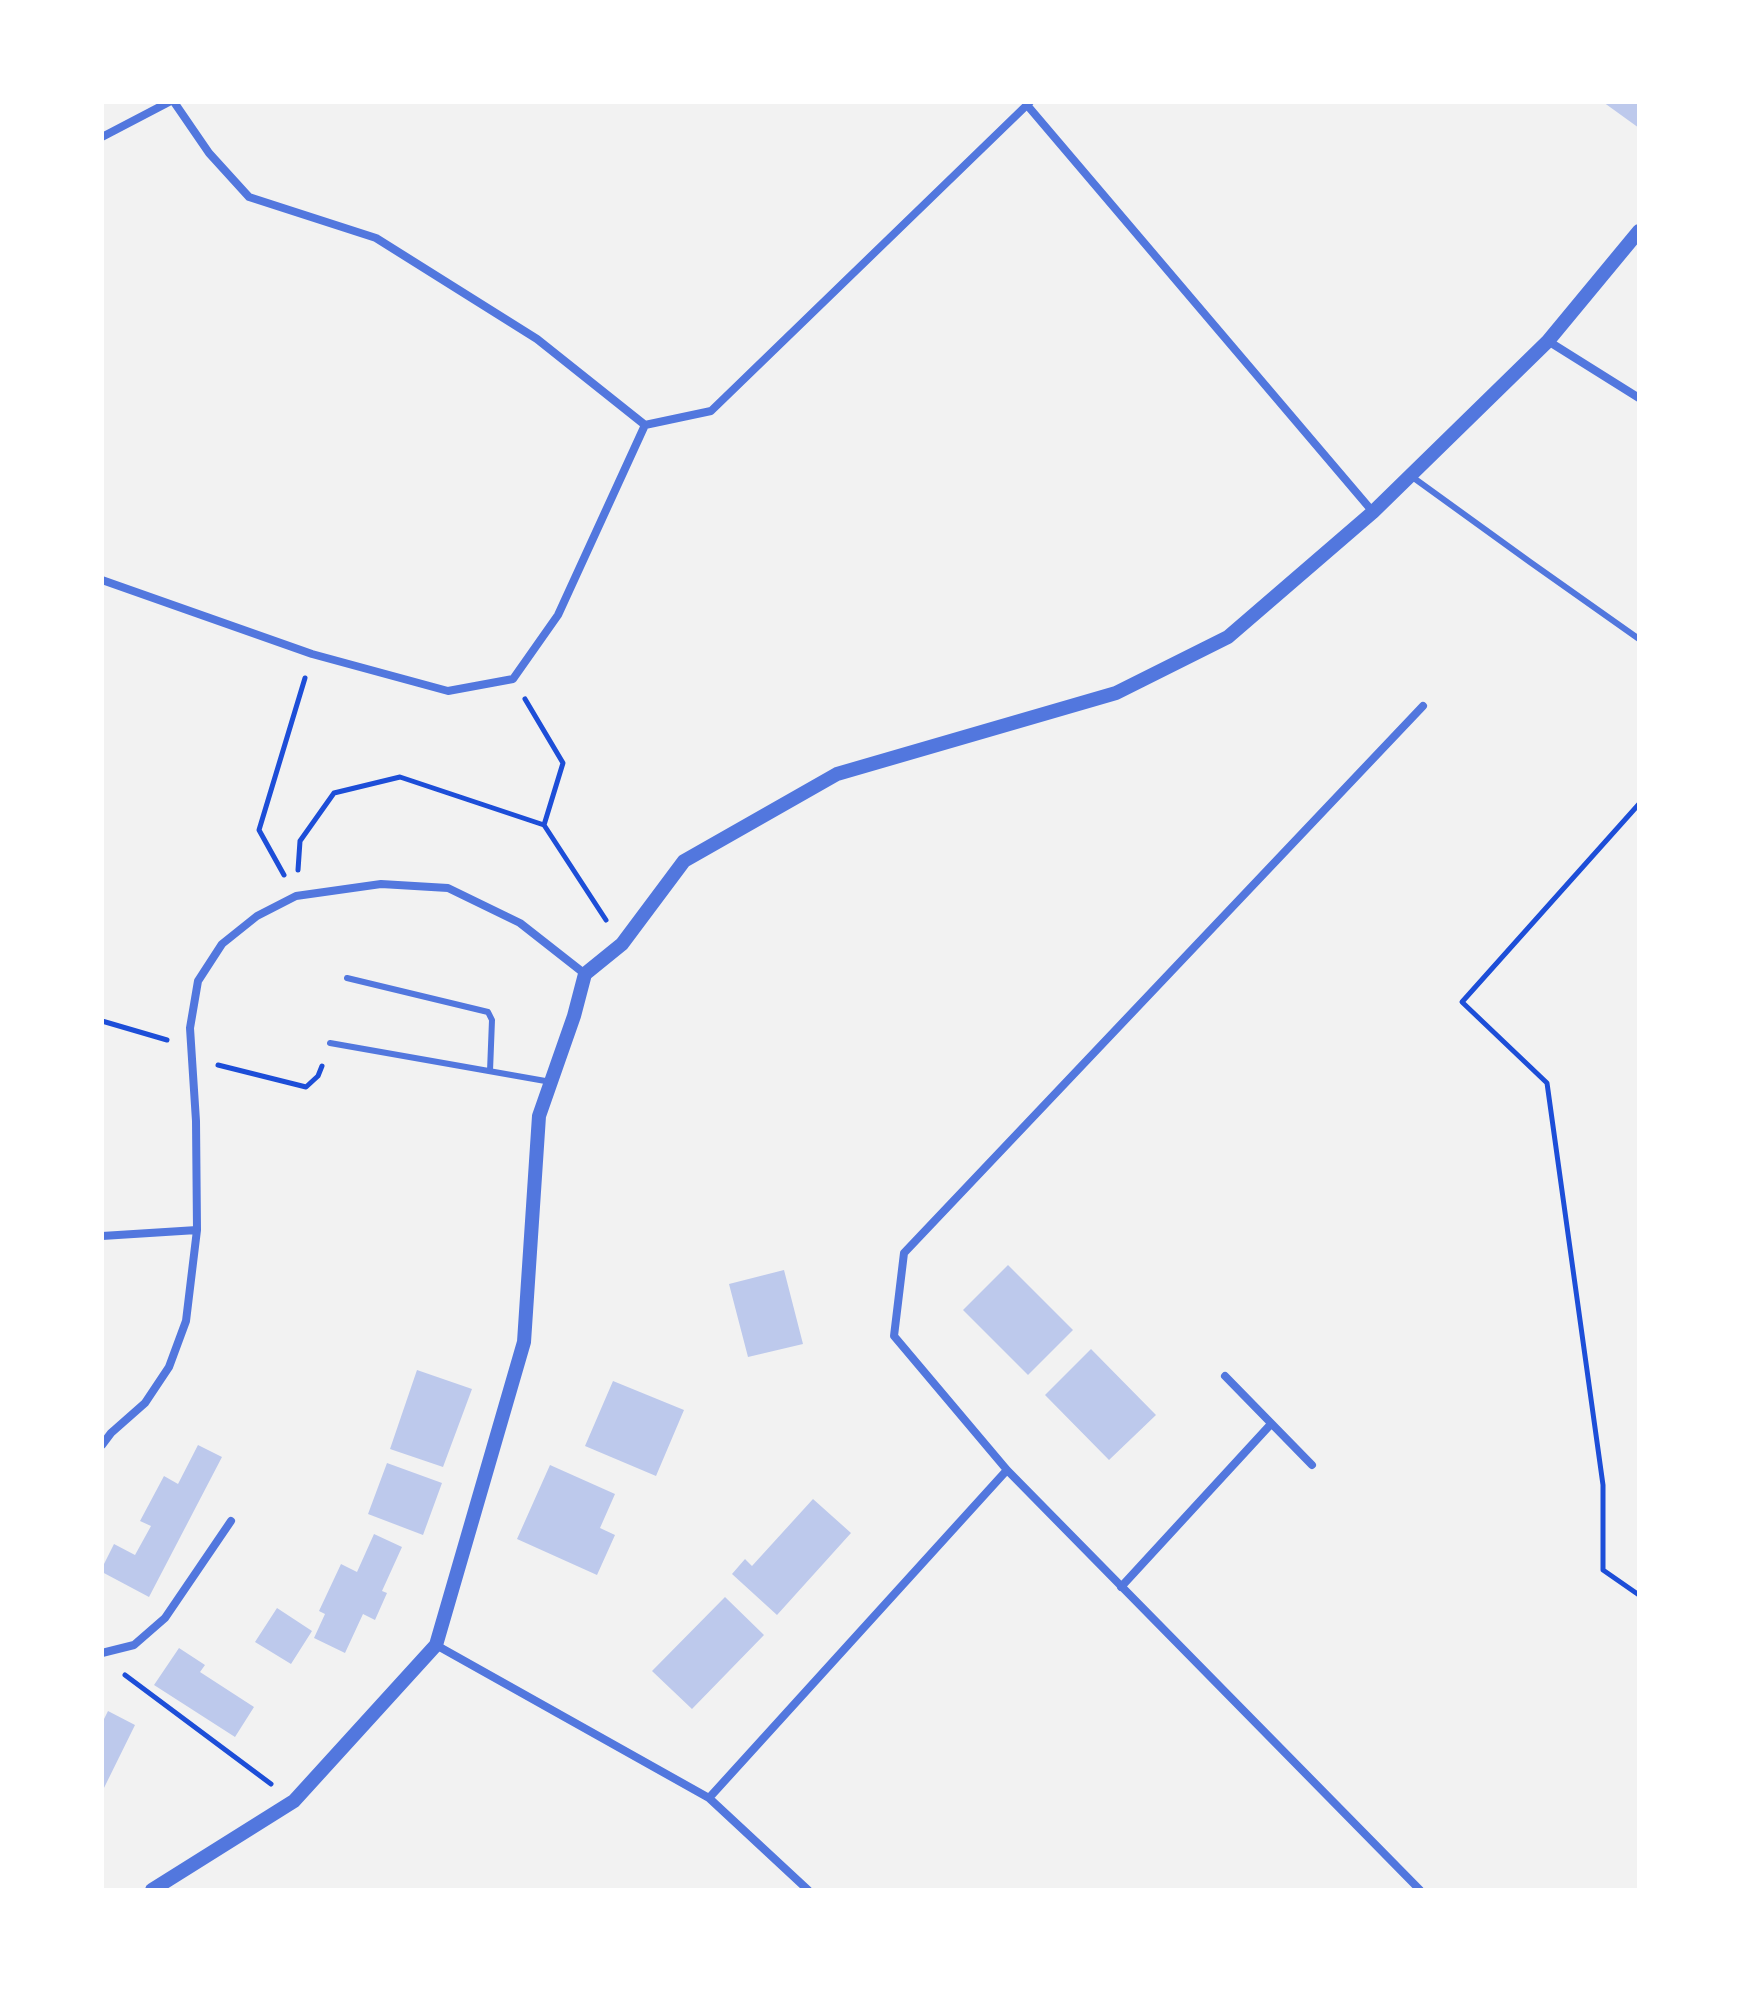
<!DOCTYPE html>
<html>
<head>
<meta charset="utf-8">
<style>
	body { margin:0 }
	#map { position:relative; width:1741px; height:1992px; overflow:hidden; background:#f2f2f2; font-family:"DM Sans",sans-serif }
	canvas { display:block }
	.frame { position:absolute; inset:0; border:104px solid #fff; pointer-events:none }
</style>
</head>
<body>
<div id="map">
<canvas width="1741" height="1992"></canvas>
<div class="frame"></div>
</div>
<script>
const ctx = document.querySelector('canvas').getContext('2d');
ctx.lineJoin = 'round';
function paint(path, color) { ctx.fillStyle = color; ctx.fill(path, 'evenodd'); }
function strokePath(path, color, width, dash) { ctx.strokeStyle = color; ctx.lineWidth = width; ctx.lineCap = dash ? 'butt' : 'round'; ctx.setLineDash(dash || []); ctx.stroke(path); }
const building = new Path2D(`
	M1603 102H1639V128Z
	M1008 1265 1073 1330 1028 1375 963 1310Z
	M784 1270 803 1344 748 1357 729 1284Z
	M1091 1349 1156 1415 1109 1460 1045 1395Z
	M417 1370 472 1389 443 1467 390 1449Z
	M613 1381 684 1410 656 1476 585 1446Z
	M198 1445 222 1457 149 1597 102 1572V1568L114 1544 135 1555 151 1526 140 1521 164 1476 178 1484Z
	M387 1463 442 1483 423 1535 368 1514Z
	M550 1465 615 1494 600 1528 615 1535 597 1575 517 1539Z
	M813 1499 851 1533 777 1615 732 1574 745 1559 752 1566Z
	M374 1534 402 1547 382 1591 387 1593 375 1620 363 1614 345 1653 314 1638 325 1614 319 1611 341 1564 357 1572Z
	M725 1597 764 1635 692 1709 652 1671Z
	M277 1608 312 1631 291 1664 255 1642Z
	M179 1648 205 1665 200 1672 254 1707 235 1737 154 1685Z
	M108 1711 135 1725 102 1792V1723Z`);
const path = new Path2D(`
	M525 699 563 763 544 825
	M1639 804 1462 1002 1547 1083 1603 1485V1570L1639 1595
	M298 870 300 841 334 793 400 777 544 825 606 920
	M284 875 259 830 305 678
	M102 1021 167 1040
	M218 1065 306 1087 318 1076 322 1066
	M125 1675 271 1784`);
const service = new Path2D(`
	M1411 476 1530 562 1639 639
	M347 978 488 1012 492 1020 490 1071
	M330 1043 551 1082`);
const minor = new Path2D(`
	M174 102 209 153 249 197 376 238 537 339 645 425
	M1027 105 1373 512
	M102 137 169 102
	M1548 341 1639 398
	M102 580 312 654 448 691 513 679 558 615 645 425 711 411 1030 102
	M102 1236 197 1230
	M1225 1376 1312 1465
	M102 1445 111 1433 145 1403 169 1367 186 1321 197 1230 196 1121 190 1028 198 981 222 944 257 916 296 896 381 884 448 888 520 923 585 974
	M1121 1587 1271 1424
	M436 1645 709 1798 808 1890
	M102 1653 134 1645 165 1618 231 1521
	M709 1798 1007 1470
	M1420 1890 1007 1470 894 1336 904 1253 1423 706`);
const tertiary = new Path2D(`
	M152 1890 294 1801 436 1645 524 1342 539 1116 574 1016 585 974 622 944 684 861 837 774 1116 693 1228 637 1373 512 1548 341 1639 231`);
paint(building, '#bdc9ec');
strokePath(path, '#1d4ed8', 5);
strokePath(service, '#5277de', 6);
strokePath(minor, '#5277de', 8);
strokePath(tertiary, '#5277de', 14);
</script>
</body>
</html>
